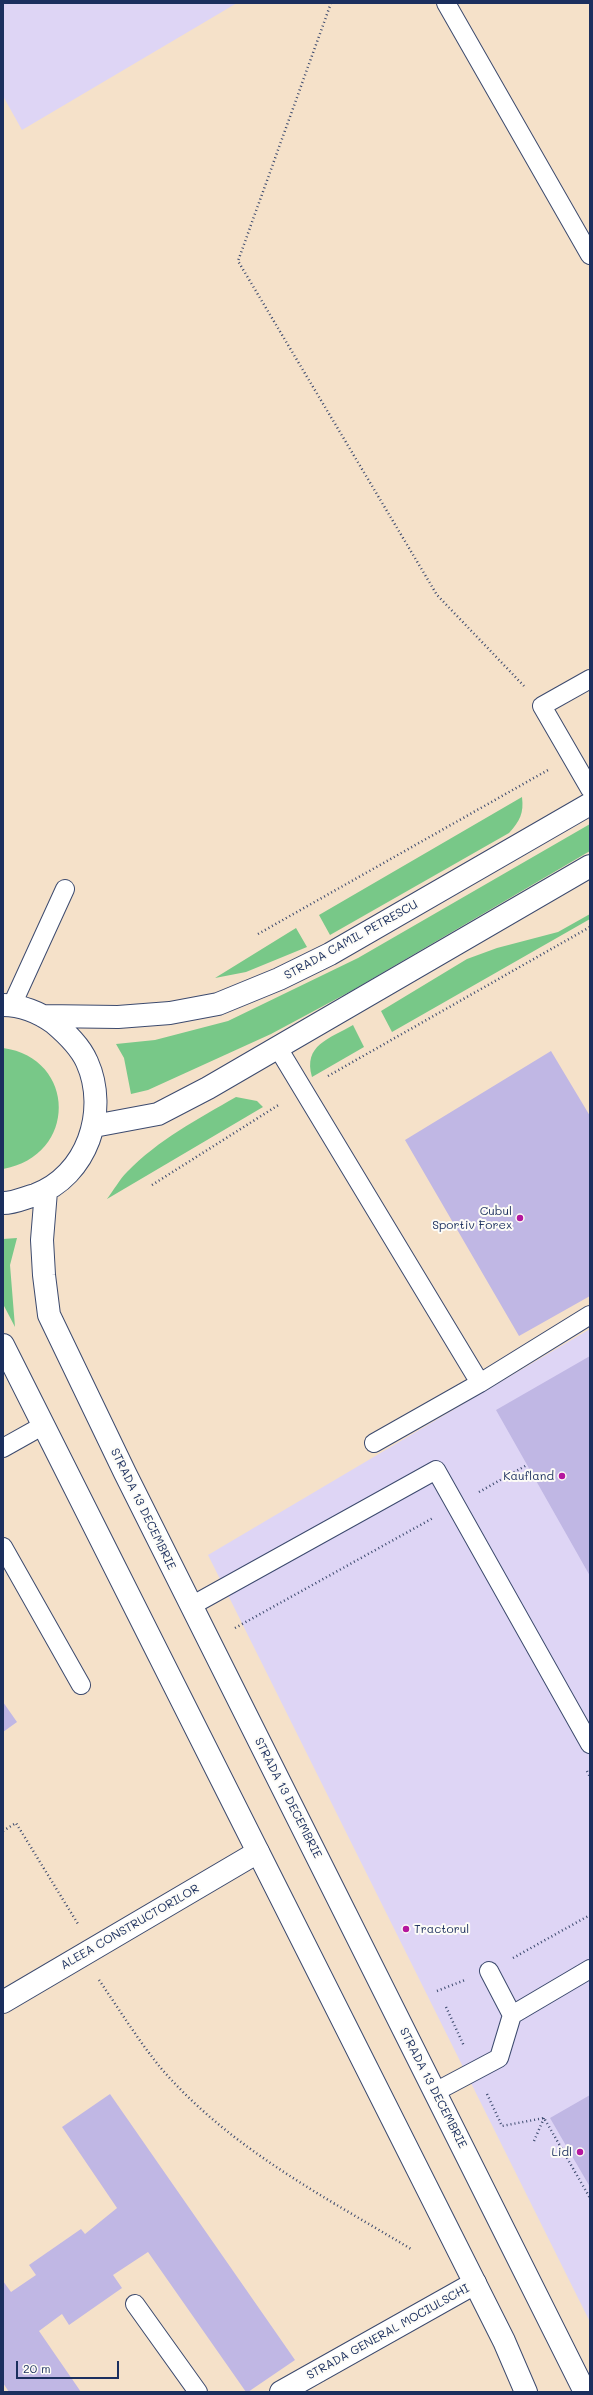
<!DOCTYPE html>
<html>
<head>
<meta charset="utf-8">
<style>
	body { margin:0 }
	#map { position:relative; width:593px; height:2395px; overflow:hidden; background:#f5e1c9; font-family:Mali,sans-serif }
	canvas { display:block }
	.frame { position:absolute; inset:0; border:4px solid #1b2f5e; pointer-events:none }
	.scale { position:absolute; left:16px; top:2361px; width:103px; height:18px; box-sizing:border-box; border:2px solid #1b2f5e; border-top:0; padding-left:5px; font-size:12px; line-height:14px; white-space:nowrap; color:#1b2f5e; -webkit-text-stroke:3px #fdfcf7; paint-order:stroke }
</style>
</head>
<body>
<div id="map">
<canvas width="593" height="2395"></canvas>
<div class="frame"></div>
<div class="scale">20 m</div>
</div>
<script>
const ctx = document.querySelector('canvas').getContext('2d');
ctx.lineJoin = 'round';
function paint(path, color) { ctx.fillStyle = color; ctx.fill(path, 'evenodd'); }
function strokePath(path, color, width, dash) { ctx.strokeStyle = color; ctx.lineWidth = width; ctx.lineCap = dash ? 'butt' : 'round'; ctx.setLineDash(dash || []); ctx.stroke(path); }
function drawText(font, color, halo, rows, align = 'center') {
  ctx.font = font + ' Mali,sans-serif'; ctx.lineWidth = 4; ctx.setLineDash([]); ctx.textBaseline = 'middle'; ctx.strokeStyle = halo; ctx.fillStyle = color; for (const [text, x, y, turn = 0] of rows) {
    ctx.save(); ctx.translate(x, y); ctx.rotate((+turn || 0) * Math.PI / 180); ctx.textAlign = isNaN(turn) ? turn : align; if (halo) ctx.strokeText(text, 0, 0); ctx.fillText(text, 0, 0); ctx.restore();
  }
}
const built = new Path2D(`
	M3 3H237L22 130 3 96Z
	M590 1329V2322L208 1555Z`);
const green = new Path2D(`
	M522 797C524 813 520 821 509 833L330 935 319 915Z
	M590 824V851L353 990 271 1034 148 1090 131 1094 124 1058 116 1044 155 1040 228 1021 358 958Z
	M590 914V919L392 1032 381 1011 467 959 497 948 558 932Z
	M296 928 307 947 246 972 215 978Z
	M353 1025 364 1047 312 1077C303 1045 329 1039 353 1025Z
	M3 1048C77 1058 78 1156 3 1169Z
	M236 1097 257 1101 263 1107 107 1199C114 1190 119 1180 127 1172 158 1140 198 1119 236 1097Z
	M17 1238 10 1265 15 1327 3 1304V1239Z`);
const building = new Path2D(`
	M551 1051 590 1116V1296L519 1336 405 1140Z
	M590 1356V1576L496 1410Z
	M3 1702 17 1722 3 1732Z
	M110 2094 295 2360 248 2392H246L148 2252 113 2275 122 2288 69 2325 62 2314 39 2331 81 2392H9L3 2383V2281L11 2292 36 2275 29 2265 81 2229 85 2234 117 2208 62 2127Z
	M590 2095V2187L550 2118Z`);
const path = new Path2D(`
	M331 3 238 261 437 595 524 686
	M258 934 548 770
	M328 1076 590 927
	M152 1185 280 1104
	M479 1492 527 1465
	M235 1628 433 1518
	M587 1771 590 1777
	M3 1831 16 1823 78 1924
	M513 1958 590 1915
	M99 1980C119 2009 138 2040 160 2067 228 2147 323 2196 411 2249
	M437 1991 465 1980
	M446 2007 464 2046
	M487 2094 502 2126 544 2118 590 2198
	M534 2141 544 2118`);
const lane = new Path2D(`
	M446 3 590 255
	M590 679 542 706 590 789
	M12 1005 65 889
	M278 1048 480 1383 374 1443
	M480 1383 590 1315
	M3 1448 44 1425
	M3 1547 81 1685
	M191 1606 436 1470 590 1744
	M489 1971 512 2015
	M435 2092 499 2058 512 2015 590 1969
	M135 2304 198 2392`);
const street = new Path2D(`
	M3 2002 258 1852
	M281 2392 475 2283`);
const secondary = new Path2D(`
	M3 1005C21 1005 40 1013 54 1023 67 1034 80 1046 87 1062 109 1111 87 1176 35 1195 24 1198 15 1203 3 1203
	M43 1016 118 1017 170 1013 218 1004 279 979 330 954 590 804
	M94 1126 158 1114 208 1088 590 866
	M46 1191 42 1240 44 1275 49 1315 125 1473 585 2392
	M3 1345 504 2341 526 2392`);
const markers = [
	[520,1218,4,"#b5179e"],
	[562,1476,4,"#b5179e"],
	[406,1929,4,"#b5179e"],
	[580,2152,4,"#b5179e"]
];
const streetNames = [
	["STRADA CAMIL PETRESCU",351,940,-29],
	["STRADA 13 DECEMBRIE",143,1509,64],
	["STRADA 13 DECEMBRIE",288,1798,63],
	["ALEEA CONSTRUCTORILOR",130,1927,-30],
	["STRADA 13 DECEMBRIE",433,2088,63],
	["STRADA GENERAL MOCIULSCHI",388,2332,-29]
];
const poiNames = [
	["Cubul",512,1211],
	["Sportiv Forex",512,1225],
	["Kaufland",554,1476],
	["Tractorul",414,1929,"left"],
	["Lidl",572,2152]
];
paint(built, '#ded5f5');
paint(green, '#78c888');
paint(building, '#c0b7e4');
strokePath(lane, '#3c4a6e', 20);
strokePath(street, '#3c4a6e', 24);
strokePath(secondary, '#3c4a6e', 24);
strokePath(path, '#3c4a6e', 2.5, [1, 3]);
strokePath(lane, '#fff', 18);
strokePath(street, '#fff', 22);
strokePath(secondary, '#fff', 22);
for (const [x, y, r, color] of markers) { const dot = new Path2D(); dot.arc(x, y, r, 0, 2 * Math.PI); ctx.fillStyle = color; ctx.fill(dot); strokePath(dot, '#fdfcf7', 1.5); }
drawText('12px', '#1b2f5e', '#fdfcf7', streetNames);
drawText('12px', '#1b2f5e', '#fdfcf7', poiNames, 'right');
</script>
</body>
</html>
